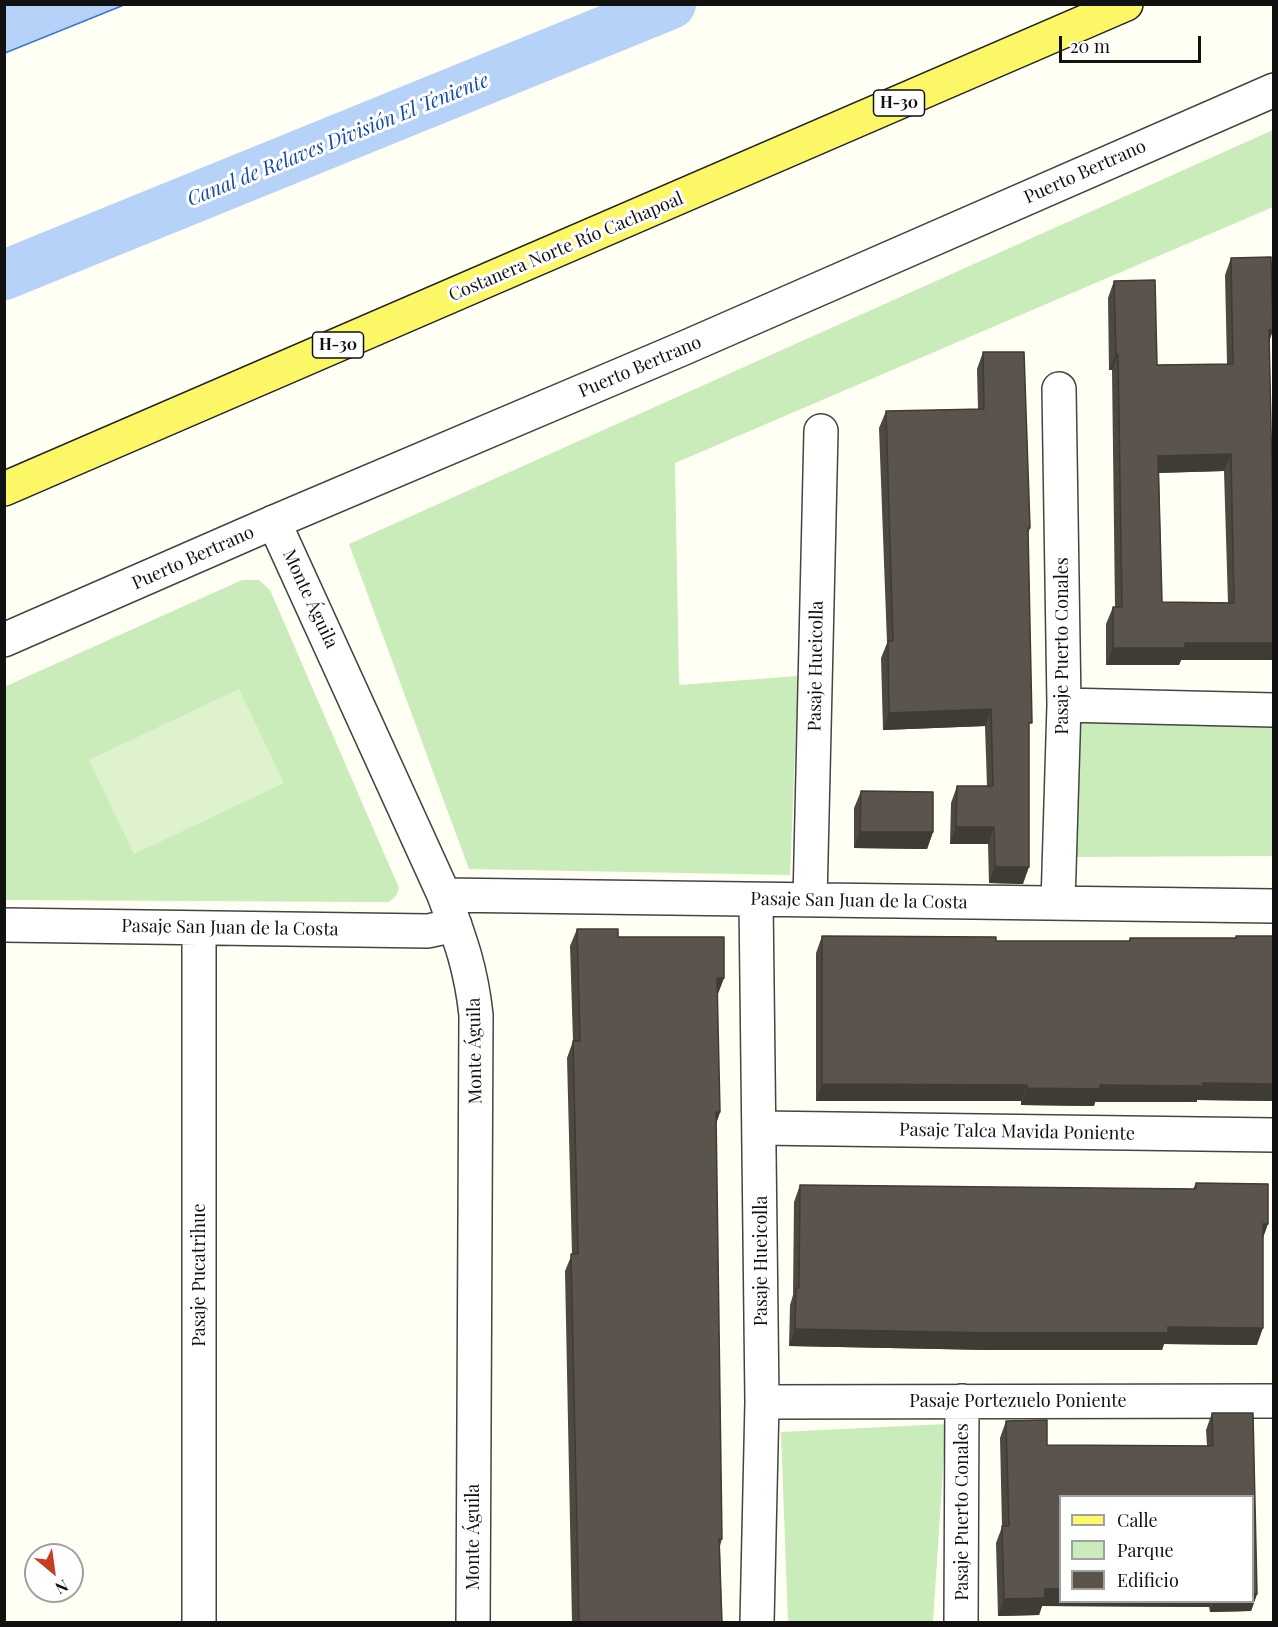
<!DOCTYPE html>
<html>
<head>
<meta charset="utf-8">
<style>
	body { margin:0 }
	#map { position:relative; width:1278px; height:1627px; overflow:hidden; background:#fffff4; font-family:"Playfair Display",serif }
	canvas { display:block }
	.frame { position:absolute; inset:0; border:6px solid #111; pointer-events:none }
	.legend { position:absolute; left:1059px; top:1495px; width:195px; height:108px; box-sizing:border-box; background:#fff; border:2px solid #a0a0a0; margin:0; padding:8px 10px; list-style:none; font-size:18px; color:#111 }
	.legend li { display:flex; align-items:center; gap:12px; height:30px }
	.legend b { width:30px; border:2px solid #a0a0a0 }
	.north { position:absolute; left:24px; top:1543px; width:60px; height:60px; box-sizing:border-box; background:#fff; border:2px solid #a0a0a0; border-radius:50%; rotate:151deg; font-size:16px; font-weight:700; line-height:24px; text-align:center; color:#111 }
	.north::after { content:''; display:block; margin:auto; width:21px; height:27px; background:#c73d22; clip-path:polygon(50% 0,100% 100%,50% 72%,0 100%) }
	.scale { position:absolute; left:1059px; top:36px; width:142px; height:27px; box-sizing:border-box; border:3px solid #111; border-top:0; padding-left:8px; font-size:18px; line-height:21px; white-space:nowrap; color:#111; -webkit-text-stroke:4px #fff; paint-order:stroke }
</style>
</head>
<body>
<div id="map">
<canvas width="1278" height="1627"></canvas>
<div class="frame"></div>
<ul class="legend">
<li><b style="height:8px;background:#fcf767"></b>Calle</li>
<li><b style="height:16px;background:#caecbb"></b>Parque</li>
<li><b style="height:16px;background:#5a544c"></b>Edificio</li>
</ul>
<div class="north">N</div>
<div class="scale">20 m</div>
</div>
<script>
const ctx = document.querySelector('canvas').getContext('2d');
ctx.lineJoin = 'round';
function paint(path, color) { ctx.fillStyle = color; ctx.fill(path, 'evenodd'); }
function strokePath(path, color, width, dash) { ctx.strokeStyle = color; ctx.lineWidth = width; ctx.lineCap = dash ? 'butt' : 'round'; ctx.setLineDash(dash || []); ctx.stroke(path); }
function drawText(font, color, halo, rows, align = 'center') {
  ctx.font = font + ' "Playfair Display",serif'; ctx.lineWidth = 6; ctx.setLineDash([]); ctx.textBaseline = 'middle'; ctx.strokeStyle = halo; ctx.fillStyle = color; for (const [text, x, y, turn = 0] of rows) {
    ctx.save(); ctx.translate(x, y); ctx.rotate((+turn || 0) * Math.PI / 180); ctx.textAlign = isNaN(turn) ? turn : align; if (halo) ctx.strokeText(text, 0, 0); ctx.fillText(text, 0, 0); ctx.restore();
  }
}
const green = new Path2D(`
	M1273 130V207L675 463 679 685 798 676 790 875 469 869 349 544Z
	M242 580H259L270 590 399 888 396 896 389 902H379L5 900 4 687Z
	M1273 722V856L1076 857V723Z
	M946 1424 933 1622H788L781 1432Z`);
const pitch = new Path2D(`
	M239 689 284 783 134 854 89 760Z`);
const water = new Path2D(`
	M5 4H124V5L5 53Z`);
const canal = new Path2D(`
	M4 275 671 4`);
const minor = new Path2D(`
	M274 522 444 895C460 939 471 968 476 1015L473 1622
	M1064 705 1274 710
	M444 895 1274 906
	M756 900 762 1402 757 1622
	M810 900 821 431
	M1058 903 1064 705 1059 389
	M4 925 428 931 455 925
	M199 928V1622
	M760 1128 1274 1135
	M762 1402 1274 1401
	M961 1622 962 1401`);
const tertiary = new Path2D(`
	M4 640 274 522 684 348 1274 90`);
const primary = new Path2D(`
	M4 489 1126 4`);
const wall = new Path2D(`
	M1231 258 1273 330 1269 342 1274 575V660H1181L1179 665H1106V624L1113 607H1115L1112 370H1109L1108 298 1114 281 1157 365 1227 364 1225 275ZM1224 471 1228 603 1162 602 1159 473Z
	M983 352 1030 528 1028 534 1029 729 1023 884 989 883 988 844H950L951 803 957 786H987L985 726 883 730 881 658 887 643 879 428 886 411 978 409 977 369Z
	M861 791 933 832 927 849 854 848V808Z
	M577 929 618 937 724 978 717 994 720 1112 716 1124 722 1539 720 1546 722 1623H572L565 1271 572 1254 567 1058 573 1041 570 946Z
	M822 936 996 941H1129L1130 938H1235L1236 936H1274V1101L1197 1100V1102H1095L1094 1106 1021 1105V1101H816V953Z
	M1196 1183 1263 1237 1257 1345 1164 1344 1162 1350H989L789 1346 790 1305 793 1295 794 1202 800 1185 1193 1189Z
	M1212 1413H1253L1257 1594 1251 1611 1210 1612 1209 1607 1042 1606 1039 1615 998 1616 996 1543 1002 1527 1000 1438 1006 1421 1047 1420V1445L1207 1446 1206 1430ZM1060 1497H1252V1602H1060Z`);
const shadedWall = new Path2D(`
	M1269 330H1273L1267 347Z
	M1116 354H1118L1112 370H1109Z
	M1231 454 1224 471 1152 473 1158 456Z
	M1185 643H1274V660H1181L1179 665H1106L1113 648Z
	M991 709 985 726 883 730 889 713Z
	M956 827H994L988 844H950Z
	M860 832H933L927 849 854 848Z
	M995 867H1029L1023 884 989 883Z
	M717 978H724L718 994H711Z
	M1203 1083 1274 1084V1101L1197 1100V1102H1095L1094 1106 1021 1105 1027 1088 1100 1085Z
	M822 1084 1027 1085 1021 1101H816Z
	M716 1112H720L714 1129Z
	M1263 1224H1268L1262 1241Z
	M1168 1327 1263 1328 1257 1345 1164 1344 1162 1350H989L789 1346 795 1329Z
	M1045 1589H1060V1602H1212L1209 1607 1042 1606 1039 1615 998 1616 1004 1599Z
	M1252 1594H1257L1251 1611 1210 1612 1213 1602H1252Z`);
const building = new Path2D(`
	M1271 257 1273 330H1269L1274 575V643H1185V648H1113V607H1122L1118 354H1116L1114 281 1155 280 1157 365 1233 364 1231 258ZM1231 454 1234 603 1162 602 1158 456Z
	M983 352H1024L1030 528H1028L1032 723H1029V867H995L994 827H956L957 786H993L991 709 889 713 888 641H893L886 411 984 409Z
	M861 791 933 792V832H860Z
	M577 929H618V937H724V978H717L720 1112H716L722 1539H719L722 1623H579L571 1254H578L573 1041H580Z
	M822 936 996 937V941H1130V938H1236V936H1274V1084L1203 1083V1086L1100 1085V1089L1027 1088V1085L822 1084Z
	M1196 1183 1268 1184V1224H1263V1328L1168 1327V1333H995L795 1329 796 1288H799L800 1185 1196 1189Z
	M1212 1413H1253L1257 1594H1252V1497H1060V1589H1045V1598L1004 1599 1002 1526H1009L1006 1421 1047 1420V1445L1213 1446Z`);
const shields = [
	[899,103,51],
	[338,345,51]
];
const shieldNames = [
	["H-30",899,103],
	["H-30",338,345]
];
const streetNames = [
	["Puerto Bertrano",1085,172,-24],
	["Costanera Norte Río Cachapoal",566,247,-23],
	["Puerto Bertrano",640,367,-23],
	["Puerto Bertrano",193,558,-24],
	["Monte Águila",310,599,65],
	["Pasaje Puerto Conales",1062,646,-90],
	["Pasaje Hueicolla",816,666,-89],
	["Pasaje San Juan de la Costa",859,901,1],
	["Pasaje San Juan de la Costa",230,928,1],
	["Monte Águila",475,1051,-91],
	["Pasaje Talca Mavida Poniente",1017,1132,1],
	["Pasaje Hueicolla",761,1261,-90],
	["Pasaje Pucatrihue",199,1275,-90],
	["Pasaje Portezuelo Poniente",1018,1401],
	["Pasaje Puerto Conales",962,1512,-90],
	["Monte Águila",473,1537,-90]
];
const waterNames = [
	["Canal de Relaves División El Teniente",338,140,-22]
];
paint(green, '#caecbb');
paint(pitch, '#def3cd');
paint(water, '#b7d2f8');
strokePath(water, '#3b76d2', 1.5);
strokePath(canal, '#b7d2f8', 50);
strokePath(minor, '#444', 36);
strokePath(tertiary, '#444', 36);
strokePath(primary, '#222', 36);
strokePath(minor, '#fff', 33);
strokePath(tertiary, '#fff', 33);
strokePath(primary, '#fcf767', 33);
paint(wall, '#4d4841');
paint(shadedWall, '#3f3b35');
paint(building, '#5a544c');
strokePath(building, '#3f3b35', 1.5);
for (const [x, y, w] of shields) { const box = new Path2D(); box.roundRect(x - w / 2, y - 13, w, 26, 4.5); ctx.fillStyle = '#fff'; ctx.fill(box); strokePath(box, '#111', 1.5); }
drawText('bold 16px', '#111', null, shieldNames);
drawText('18px', '#111', '#fff', streetNames);
drawText('italic 20px', '#1448a9', '#fff', waterNames);
</script>
</body>
</html>
